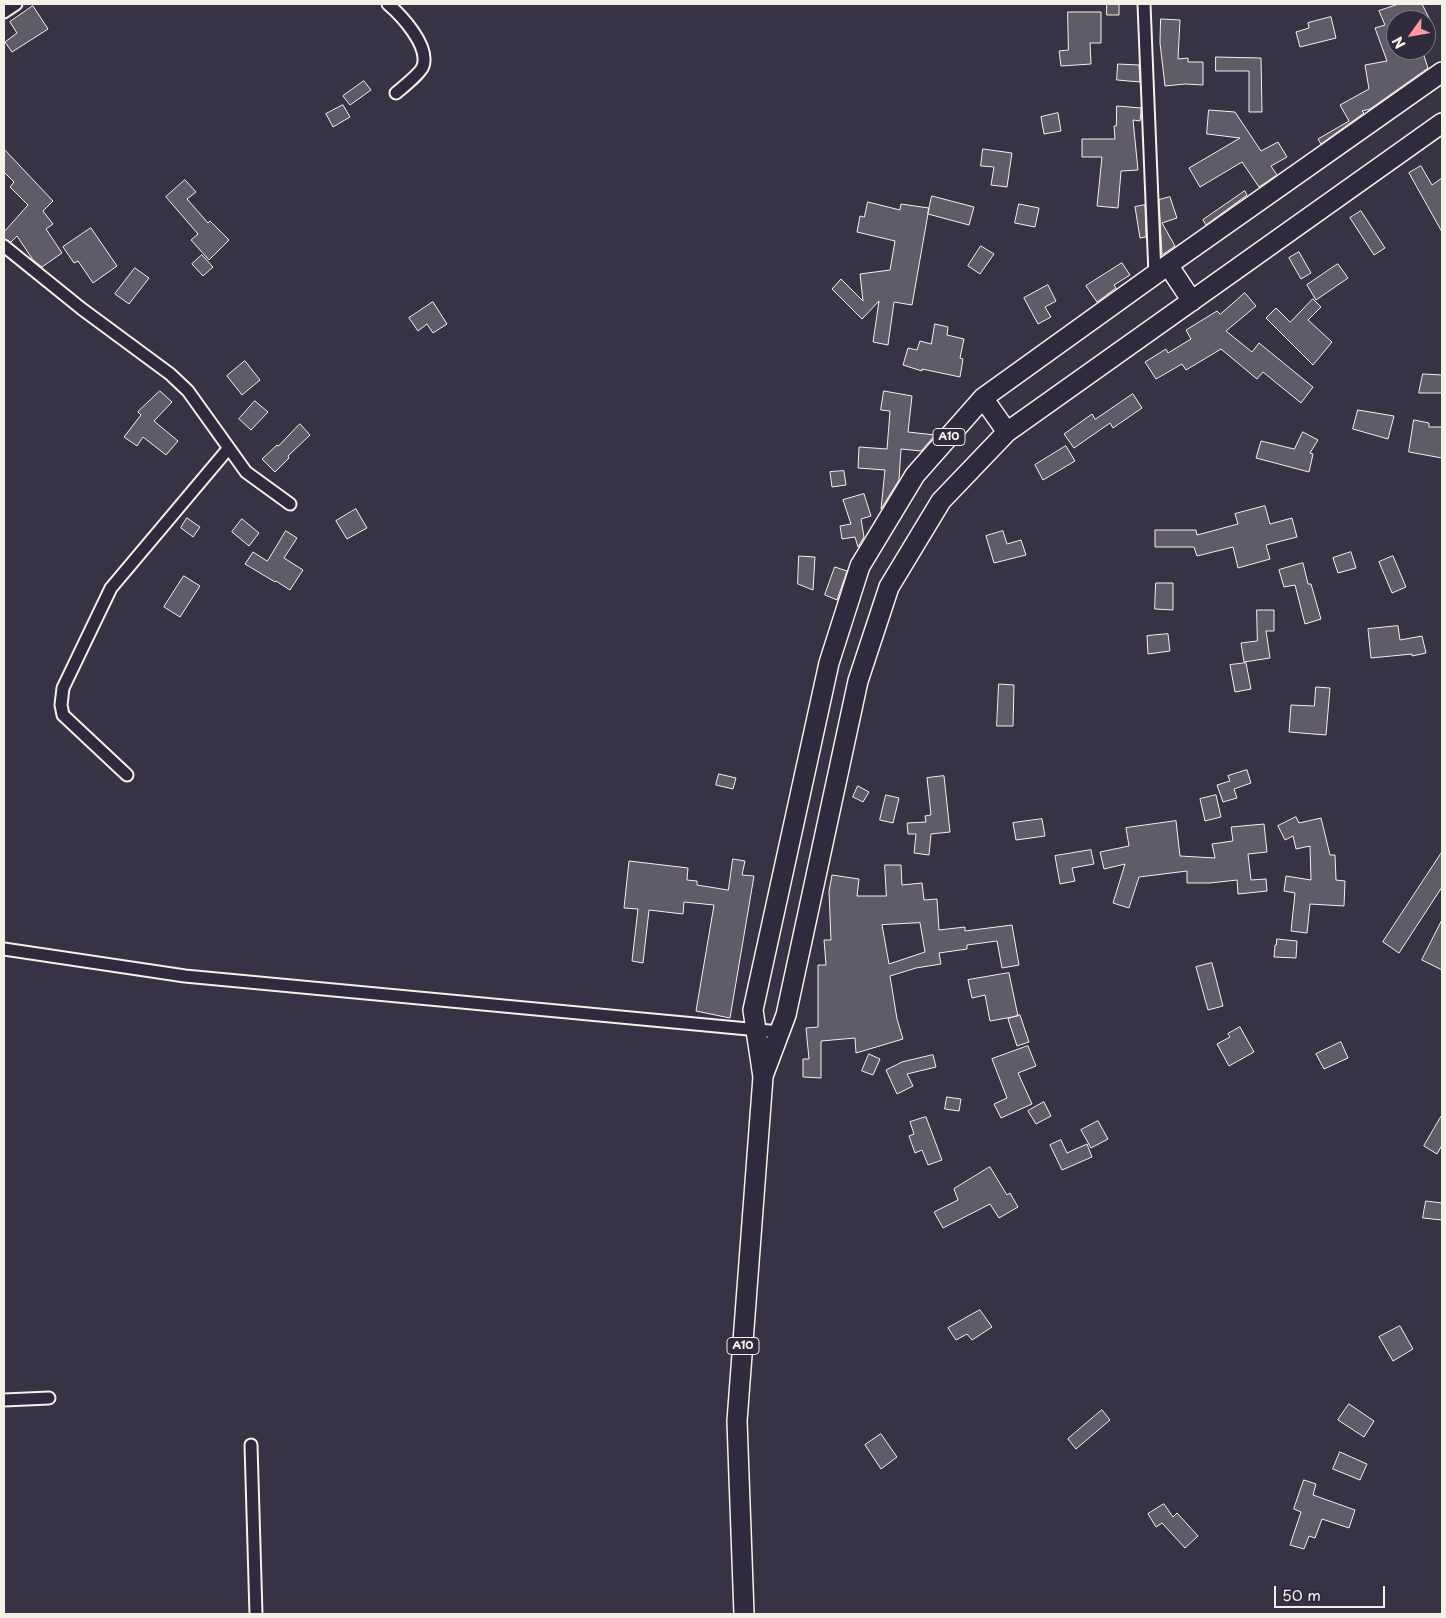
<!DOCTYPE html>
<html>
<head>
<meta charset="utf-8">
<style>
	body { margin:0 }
	#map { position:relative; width:1446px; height:1618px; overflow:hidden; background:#373244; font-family:"Playpen Sans",sans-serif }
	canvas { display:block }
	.frame { position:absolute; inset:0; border:5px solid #f4f1e8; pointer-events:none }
	.north { position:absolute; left:1386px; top:10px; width:50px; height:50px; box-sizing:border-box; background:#2f2a3d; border:1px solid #7e7a81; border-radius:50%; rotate:238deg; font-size:14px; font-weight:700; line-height:20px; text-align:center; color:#f4f1e8 }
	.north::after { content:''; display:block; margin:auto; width:18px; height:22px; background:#ff9aa2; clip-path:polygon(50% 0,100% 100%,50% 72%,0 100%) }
	.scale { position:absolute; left:1274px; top:1586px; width:111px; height:22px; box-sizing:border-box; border:2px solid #f4f1e8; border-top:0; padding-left:6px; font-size:15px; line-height:18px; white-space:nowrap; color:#f4f1e8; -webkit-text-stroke:4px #2f2a3d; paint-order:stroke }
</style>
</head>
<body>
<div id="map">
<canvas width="1446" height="1618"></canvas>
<div class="frame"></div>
<div class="north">N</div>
<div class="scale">50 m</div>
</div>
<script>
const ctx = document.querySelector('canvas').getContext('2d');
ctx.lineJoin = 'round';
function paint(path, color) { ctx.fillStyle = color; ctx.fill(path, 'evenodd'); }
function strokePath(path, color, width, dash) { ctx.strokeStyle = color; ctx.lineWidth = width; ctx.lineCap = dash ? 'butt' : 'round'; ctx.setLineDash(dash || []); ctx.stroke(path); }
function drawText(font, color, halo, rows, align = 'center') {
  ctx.font = font + ' "Playpen Sans",sans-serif'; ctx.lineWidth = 4; ctx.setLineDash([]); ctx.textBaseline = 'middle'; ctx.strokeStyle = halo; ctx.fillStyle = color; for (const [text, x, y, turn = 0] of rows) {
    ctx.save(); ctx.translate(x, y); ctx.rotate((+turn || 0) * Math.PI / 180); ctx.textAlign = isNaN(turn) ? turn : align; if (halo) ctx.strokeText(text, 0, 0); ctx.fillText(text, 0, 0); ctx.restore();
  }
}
const building = new Path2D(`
	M1107 4H1119V15H1107Z
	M1399 4H1422L1430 20H1396V50H1422L1428 68 1370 109 1362 111 1364 113 1321 144 1318 139 1349 121 1340 105 1369 89 1365 65 1387 61 1375 28 1385 25 1379 11Z
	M33 6 48 29 12 52 5 42 17 33 10 22Z
	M1068 12H1101V43H1090L1091 64 1061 66 1059 51 1068 50Z
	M1331 17 1336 38 1300 47 1296 32 1309 28 1308 23Z
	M1161 19 1180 20 1178 59 1188 58V62H1203V85L1185 84 1165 86 1160 43Z
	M1216 57 1261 58 1262 112H1249V71H1216Z
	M1118 64 1139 65 1140 82 1117 80Z
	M364 81 371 90 350 105 343 96Z
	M343 105 350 117 333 127 326 114Z
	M1117 106 1141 108V112L1140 121 1133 120 1138 170 1121 171 1118 208 1097 206 1102 157H1082V139H1115L1114 126H1116Z
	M1209 110 1235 112 1261 151 1278 142 1287 157 1271 166 1277 175 1259 187 1242 162 1200 187 1189 168 1240 138 1207 134Z
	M1058 113 1061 131 1044 134 1041 117Z
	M4 149 53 201 43 211 53 224 46 229 62 253 42 267 33 260 17 236 11 242 4 239V232L28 205 10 187 14 182 4 172Z
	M983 149 1012 153 1007 187 991 185 994 167 981 166Z
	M1421 166 1432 185 1442 178V232L1409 173Z
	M185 180 196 192 187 199 208 223 210 221 229 240 209 260 191 240 198 234 166 197Z
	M1245 191 1247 195 1206 225 1203 220Z
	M932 196 974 207 969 225 928 214Z
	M1170 197 1177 218 1162 223 1175 246 1162 255 1159 200Z
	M868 202 900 210 901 204 929 208 912 305 894 302 888 345 873 342 879 301 862 319 832 289 841 279 863 301 860 274 890 270 895 241 857 232 860 216 864 217Z
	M1019 204 1039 208 1035 227 1015 223Z
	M1145 205 1146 237 1140 238 1135 207Z
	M1361 211 1385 248 1374 255 1350 218Z
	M91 228 117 266 93 283 78 261 74 263 63 247Z
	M981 246 994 254 980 274 968 266Z
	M1299 252 1311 273 1301 279 1289 258Z
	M202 255 213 267 203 276 192 264Z
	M1122 263 1130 275 1114 285 1116 288 1097 302 1086 286Z
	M1338 264 1348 278 1316 300 1307 285Z
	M135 268 149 278 129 304 115 294Z
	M1048 285 1056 301 1045 307 1051 317 1038 324 1024 298Z
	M1245 293 1256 306 1226 331 1252 352 1259 343 1313 387 1301 403 1263 372 1257 379 1221 349 1186 370 1182 364 1156 379 1145 362 1166 349 1168 353 1191 339 1186 330 1217 311 1220 314Z
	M1313 299 1321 307 1308 320 1332 342 1313 365 1266 318 1276 308 1290 322Z
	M433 302 447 324 433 333 427 324 418 331 409 318Z
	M935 324 948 327 947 335 964 339 960 358 963 359 960 377 922 369V371L903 365 908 348 917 350 920 341 931 344Z
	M245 361 260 380 242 395 227 376Z
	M1423 374 1442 375V393H1419Z
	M160 391 172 402 154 421 178 441 166 455 143 437 137 446 124 437 141 415 138 412Z
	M884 391 912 396 908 432 935 435 921 451 901 449 899 480 881 509 885 470 858 468 859 447 887 449 890 411 881 410Z
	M1133 394 1142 408 1113 428 1110 423 1074 448 1064 434 1092 414 1095 419Z
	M255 401 268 412 251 430 239 419Z
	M1358 410 1394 416 1388 439 1353 429Z
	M1414 420 1429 423V427H1442V458L1409 452Z
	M300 424 310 435 288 456 289 458 275 472 262 459 277 445 278 446Z
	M1303 432 1318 440 1310 453 1313 454 1309 472 1256 458 1261 441 1294 449Z
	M1066 446 1075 461 1043 480 1035 465Z
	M844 471 846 485 832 487 830 472Z
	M864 494 871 516 861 519 864 537 858 547 855 537 842 539 840 526 851 524 843 500Z
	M1265 506 1270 524 1292 518 1297 537 1266 545 1270 559 1238 568 1233 547 1197 556 1194 547H1155V530H1196L1197 535 1238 524 1235 514Z
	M356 509 367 528 347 539 336 521Z
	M187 518 200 527 193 537 181 528Z
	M242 519 259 533 249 546 232 532Z
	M286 531 297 538 284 558 303 570 290 590 276 581 275 582 245 564 253 552 267 561Z
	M1003 531 1007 544 1021 540 1026 555 994 563 986 536Z
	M1351 552 1356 568 1338 573 1333 558Z
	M799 556 815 557 813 590 798 584Z
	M1393 556 1406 587 1392 593 1379 562Z
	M1303 563 1308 584H1311L1321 619 1305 624 1295 585 1284 587 1279 570Z
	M835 567 847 571 837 600 825 595Z
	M184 576 200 586 180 617 164 607Z
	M1156 583H1173V610L1155 609Z
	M1257 610H1274V631H1266L1270 658 1244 662 1241 643 1257 641Z
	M1398 626 1400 640 1422 636 1426 653 1412 656V654L1371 658 1368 629Z
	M1168 634 1170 651 1148 654 1147 636Z
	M1246 663 1251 689 1235 692 1230 665Z
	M999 684 1014 685 1013 726H997Z
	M1316 687 1330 688 1326 735 1289 732 1291 705 1314 706Z
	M1247 770 1251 783 1234 789 1237 798 1223 802 1217 785 1230 781 1228 776Z
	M719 774 736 778 733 789 716 785Z
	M944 776 950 832 931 834 929 855 914 853 916 834H908L907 823 926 822 925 816 931 815 927 778Z
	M858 786 869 792 863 802 853 797Z
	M886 795 899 798 893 823 880 820Z
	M1216 795 1221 817 1205 821 1200 799Z
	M1296 817 1299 823 1321 818 1330 855H1335L1336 880 1345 881 1344 906 1310 904 1307 933 1291 931 1295 893 1284 891 1286 876 1311 880 1310 846 1296 849 1293 836 1285 840 1278 826Z
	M1042 819 1045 836 1016 840 1013 823Z
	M1176 821 1180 856 1215 858 1212 844 1233 841 1231 827 1264 824 1267 852 1248 854 1251 880 1266 879 1267 891 1238 894 1237 880 1210 883H1187V871L1139 877 1129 908 1113 903 1125 864 1104 869 1100 852 1129 846 1126 828Z
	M1091 850 1094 864 1072 868 1075 881 1060 884 1055 856Z
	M1442 852V887L1399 953 1383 942Z
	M733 859 745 861 742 875 754 876 730 1018 696 1011 714 905 684 902 683 914 649 910 643 963 632 961 638 909 624 908 629 861 688 868 687 880 697 881V885L728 890Z
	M885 865H901L902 885 922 883 924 900 937 899 939 930 965 927V931L1012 925 1019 965 1002 968 997 941 967 945V949L939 953 941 964 916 968 890 976 897 1019 903 1039 856 1053 855 1038 821 1041V1078L803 1077V1059H809L806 1028 818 1027V965H826L824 940H831L829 891 832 875 859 879 857 896H886ZM920 923 925 952 889 964 882 925Z
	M1442 920V970L1422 960Z
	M1277 939 1297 941 1296 958 1274 957 1275 945H1276Z
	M1212 963 1223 1006 1208 1010 1196 967Z
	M1009 973 1018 1016 990 1021 985 995 972 998 968 980Z
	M1020 1015 1029 1042 1017 1046 1008 1019Z
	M1240 1027 1254 1052 1229 1066 1217 1044 1230 1037 1228 1034Z
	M1341 1042 1348 1058 1324 1069 1316 1054Z
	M1028 1046 1036 1066 1018 1073 1032 1104 1001 1118 994 1104 1007 1098 992 1059Z
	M869 1054 880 1059 873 1075 862 1071Z
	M933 1055 936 1067 907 1074 913 1086 897 1094 886 1070 902 1062Z
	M947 1097 961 1099 959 1111 945 1109Z
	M1044 1102 1051 1116 1036 1124 1028 1111Z
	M1442 1115V1145L1437 1154 1424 1146Z
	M926 1117 942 1160 928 1165 922 1150 915 1153 909 1136 914 1134 910 1122Z
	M1098 1121 1108 1139 1091 1148 1081 1130Z
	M1061 1140 1067 1153 1087 1144 1092 1157 1062 1170 1050 1145Z
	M990 1167 1007 1195 1010 1193 1018 1207 999 1218 990 1204 943 1228 934 1212 958 1200 954 1189Z
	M1426 1201 1442 1203V1220L1423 1218Z
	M980 1310 992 1327 972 1340 967 1334 956 1340 948 1328Z
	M1400 1326 1413 1349 1393 1361 1379 1337Z
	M1349 1404 1374 1421 1364 1437 1338 1420Z
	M1102 1410 1110 1420 1076 1449 1068 1439Z
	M881 1434 897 1457 881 1469 865 1445Z
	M1340 1452 1367 1464 1360 1480 1333 1469Z
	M1304 1480 1316 1484 1313 1495 1355 1510 1349 1528 1322 1519 1315 1538 1309 1536 1304 1549 1290 1545 1301 1512 1294 1509Z
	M1164 1504 1173 1517 1177 1513 1198 1536 1185 1548 1162 1523 1156 1527 1148 1514Z`);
const minor = new Path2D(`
	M388 4C401 15 430 46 423 66 421 73 403 87 396 93
	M1144 4 1155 275
	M4 12 16 4
	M4 246 82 309 170 374 188 391 246 472 290 504
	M127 775 63 715 61 705 63 688 111 588 228 449
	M4 949 185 976 780 1032
	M4 1400 49 1398
	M251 1445 256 1614`);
const trunk = new Path2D(`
	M1168 265 1192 301
	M983 398 1007 432
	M763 1076 786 1015 858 681 889 587 941 501 1007 432 1442 123
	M744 1614 737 1421 763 1077 753 1010 829 663 860 566 915 475 983 398 1168 265 1442 72`);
const shields = [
	[949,437,32],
	[743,1346,32]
];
const shieldNames = [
	["A10",949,437],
	["A10",743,1346]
];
paint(building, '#5f5c67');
strokePath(building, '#f4f1e8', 1);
strokePath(minor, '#f4f1e8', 15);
strokePath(trunk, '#f4f1e8', 22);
strokePath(minor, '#2f2a3d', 11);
strokePath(trunk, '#2f2a3d', 19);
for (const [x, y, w] of shields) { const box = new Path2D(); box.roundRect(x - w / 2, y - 8.5, w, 17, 4); ctx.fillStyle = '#2f2a3d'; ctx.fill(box); strokePath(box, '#f4f1e8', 1); }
drawText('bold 11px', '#f4f1e8', null, shieldNames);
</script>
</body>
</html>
